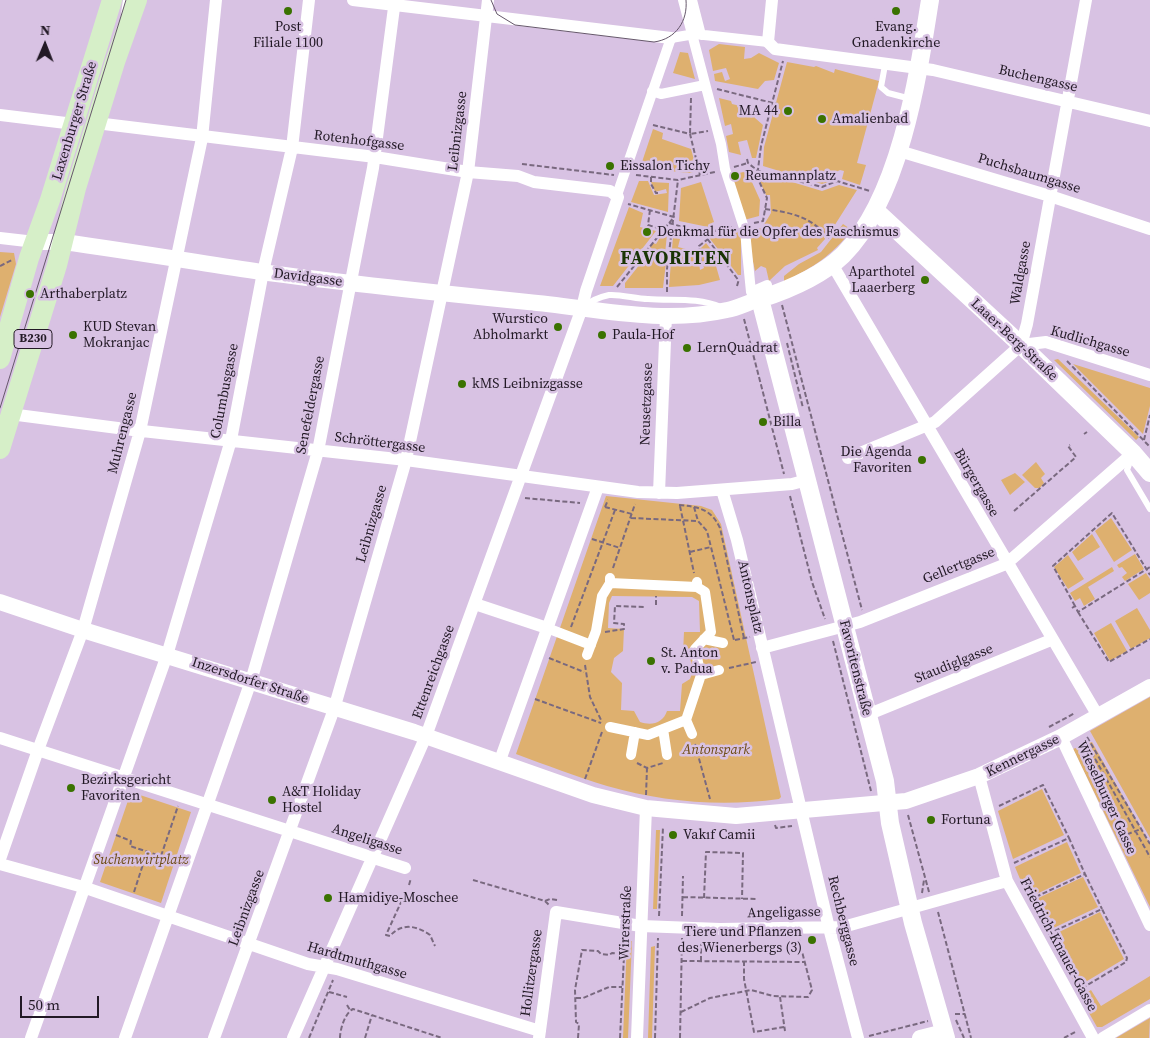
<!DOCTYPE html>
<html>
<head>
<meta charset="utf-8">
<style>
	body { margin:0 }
	#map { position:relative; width:1150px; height:1038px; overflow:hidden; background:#d8c2e3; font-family:"Source Serif 4",serif }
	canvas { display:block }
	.north { position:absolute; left:20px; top:20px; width:50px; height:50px; -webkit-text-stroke:4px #d8c2e3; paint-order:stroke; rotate:1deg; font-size:14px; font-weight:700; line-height:20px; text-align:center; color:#221925 }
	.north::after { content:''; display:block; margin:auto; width:18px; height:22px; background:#221925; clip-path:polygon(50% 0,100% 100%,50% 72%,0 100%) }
	.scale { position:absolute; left:20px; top:996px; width:79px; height:22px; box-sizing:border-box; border:2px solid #221925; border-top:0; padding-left:6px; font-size:15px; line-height:18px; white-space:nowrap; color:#221925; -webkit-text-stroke:4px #d8c2e3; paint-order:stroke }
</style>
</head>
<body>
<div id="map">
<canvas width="1150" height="1038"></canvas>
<div class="north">N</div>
<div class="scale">50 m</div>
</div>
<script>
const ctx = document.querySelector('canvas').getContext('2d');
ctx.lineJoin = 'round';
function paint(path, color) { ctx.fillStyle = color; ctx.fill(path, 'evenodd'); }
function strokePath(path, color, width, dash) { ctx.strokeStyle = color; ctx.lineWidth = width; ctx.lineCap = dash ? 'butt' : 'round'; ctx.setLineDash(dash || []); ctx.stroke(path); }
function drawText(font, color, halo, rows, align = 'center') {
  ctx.font = font + ' "Source Serif 4",serif'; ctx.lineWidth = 5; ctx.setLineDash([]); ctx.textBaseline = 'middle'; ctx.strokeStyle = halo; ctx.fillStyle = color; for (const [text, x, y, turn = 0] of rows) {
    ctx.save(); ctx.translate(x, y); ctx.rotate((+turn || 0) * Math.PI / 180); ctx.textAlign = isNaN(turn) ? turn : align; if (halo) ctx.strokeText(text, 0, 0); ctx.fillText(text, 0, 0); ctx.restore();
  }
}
const green = new Path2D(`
	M719 44 745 47 744 59 751 58 759 53 779 63 774 80 765 81 758 89 715 81 714 74 722 72 725 81 730 79 726 68 713 71 709 50Z
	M680 52 688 53 695 79 673 73Z
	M787 62 814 67 816 66 834 73 835 69 879 81 857 163 866 165 860 185 842 179 844 171 840 170 836 172 834 180 822 184 763 166 764 147Z
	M719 98 731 101 732 104 753 109 755 118 763 125 756 158H752L747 140 738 142 741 155 729 152 726 136 733 134 731 124 725 126Z
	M653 129 663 133 662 139 691 149 697 171 689 173 640 168Z
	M747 171 760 200 759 216 744 220 728 176Z
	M772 176 822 191 839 185 857 190 831 231 824 234 825 239 817 248 818 250 785 266 769 281 766 268 761 266 755 271 746 230 762 228 771 213 770 195H766L758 177Z
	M639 181H648L654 195 667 193 666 189 655 192 651 182 669 183 668 212 631 202Z
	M701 182 714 222 712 223 713 228 679 221 681 188Z
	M629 207 643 213 640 227 656 231 613 286H600Z
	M843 224 852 230C830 257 815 266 784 282V276L799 264 821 252Z
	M741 231V275H738L707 235Z
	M663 233 667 234 665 254H667L663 288H625V283L652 249 650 247 653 243 656 244Z
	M673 237 680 239 678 247 690 250 697 249 700 270 704 268 699 250 706 243 721 262 716 266 720 280 699 285 669 287Z
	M0 252 14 253 16 264 0 317Z
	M1058 359 1139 437 1136 440 1054 360Z
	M1073 364 1150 388V406L1143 434Z
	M1036 462 1045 474 1041 478 1044 483 1040 488H1035L1022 475Z
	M1015 473 1025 482 1010 495 1001 480Z
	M606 496 701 506 712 510 721 524 781 797 779 799C722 807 662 802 607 786 577 777 546 765 516 754ZM612 596 692 597 699 601 700 632H684L683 653 690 658 693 671 690 679 682 684 680 711H667C663 723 652 726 640 722L634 711 621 710 622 683 611 672 614 658 623 651 624 629 608 628 609 603Z
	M1111 518 1132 550 1114 562 1095 531Z
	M1092 534 1100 547 1078 561 1072 552Z
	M1135 554 1144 569 1125 581 1122 577 1127 573 1122 567 1119 568 1117 565Z
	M1068 555 1084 579 1068 589 1054 567Z
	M1112 567 1114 571 1088 587 1095 599 1084 606 1080 598 1075 601 1070 593Z
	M1146 573 1150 579V593L1139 600 1128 584Z
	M1137 608 1150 630V638L1131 649 1115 621Z
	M1111 623 1127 651 1110 661 1094 633Z
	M1150 697V838L1090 731Z
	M1092 742 1150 844V907L1073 749Z
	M1042 789 1064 835 1013 859 998 811Z
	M131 792 191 812 161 903 100 882Z
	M656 830H660L657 909H653Z
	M1067 842 1081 873 1028 898 1015 867Z
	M1083 877 1098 907 1045 932 1030 902Z
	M1100 912 1124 959 1077 987 1049 937Z
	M627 941H632L628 1038H623Z
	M655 946 652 1038H648L651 947Z
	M1150 976V999L1102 1027H1097L1080 997 1091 990 1101 1006Z
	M1150 1018 1149 1038H1116Z`);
const path = new Path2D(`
	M717 89 777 104
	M691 98 690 134 708 131
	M653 125 690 134 700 175
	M747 159 748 163 758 171 822 187 837 181 870 191
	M522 164 614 175
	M734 167 748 163
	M636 175 678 180 715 172
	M651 177V184L656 193H658
	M765 209C794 213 811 217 830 239
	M650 210 648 225 671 232
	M669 223 703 233 734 227
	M754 223 763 221 767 198 757 177 761 146 783 61
	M703 233 739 281
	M701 261 699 246 708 239
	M0 266 12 260
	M737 286 739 279
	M617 287 674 217 628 204
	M667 292V269L678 180
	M782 305 862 610
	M744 319 784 474
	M787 343 803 408
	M1067 361 1150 447
	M1084 434 1087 432
	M1144 440 1150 415
	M790 496 812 582 825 619
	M525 498 580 503
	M679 505C699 507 711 509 720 528L744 638
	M680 506 694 573
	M605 507 608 500
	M605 507 632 514
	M694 507 698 521
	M1014 511 1076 457 1068 446 1070 445
	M631 518 698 521 707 531 734 640
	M592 539 620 548
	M690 552 711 547
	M613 568 635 504
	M656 605V596
	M1075 606 1053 566 1112 513 1150 575
	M1072 608 1075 606 1078 612 1150 567
	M1078 612 1109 662 1150 639
	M571 627 615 510
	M605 632 624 629V624L614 623 615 606 644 607
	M735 640 750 637
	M833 641 871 791
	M549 658 584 672
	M585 665 590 697 602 722
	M729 668 756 662
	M535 699 601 723
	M1049 727 1075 713
	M1087 737 1150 844
	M1084 739 1150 857
	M695 744 710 799
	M637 763 647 768 663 763
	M585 779 602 732
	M646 795 647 768
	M999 806 1043 785 1069 838
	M908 815 929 892
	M775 825 776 828 792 826
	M116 835 131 841 130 846 176 861
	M1120 837 1141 829
	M161 856 178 806
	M1014 863 1069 838 1085 874
	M473 880 545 901 549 905
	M409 885 411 878
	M134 892 147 852
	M922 893 924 880
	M683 897 756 899
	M704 898 706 852 743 853 742 899
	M402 900 386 935 390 936C401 923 416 925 430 935L435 946
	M1029 900 1085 874 1102 909
	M545 901 550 899 557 900
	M938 912 971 1038
	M659 916 663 827
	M682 916 683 876
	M1048 934 1102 909 1127 958 1126 962 1079 990
	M682 961 804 962
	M701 961V939
	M744 961V979L754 1032 784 1027
	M329 992 347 997
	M780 997 785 1031
	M576 998H583L609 987H622
	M347 1005 350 1010
	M681 1012 710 998 751 990 773 996 808 997 812 990 799 940
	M955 1014H965
	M956 1020 964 1038
	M869 1036 928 1021
	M309 1038 333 980
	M340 1038C340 1029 345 1013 353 1009L442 1038
	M365 1038 372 1015
	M578 1038 579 1024 576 1022 575 990 582 950 598 951 601 954 609 955 612 953 623 954
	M620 1038 625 935
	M655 1038 658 938
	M680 1038 682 938
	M1064 1038 1077 1031`);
const service = new Path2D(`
	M124 14 126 0
	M885 65 881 87 888 93 911 99
	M585 306C592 300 600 297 609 295 621 294 636 299 648 299 673 301 697 297 721 307
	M1131 459 1127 470 1150 509`);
const pedestrian = new Path2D(`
	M683 0 721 144 725 169 745 231 751 292 767 285
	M692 0 701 35
	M652 91 661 94 705 85
	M617 195 671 38 695 34 768 42
	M610 578V583L697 587V582
	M547 628 591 645
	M704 639 723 643
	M587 655 596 631 602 596 610 583
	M701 675 719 670
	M686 720 692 734
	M610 727 648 735 686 720 701 675 695 649 711 632 705 592 697 587
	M663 729 667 755
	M631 755 635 732`);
const minor = new Path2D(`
	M353 0 671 38
	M772 0 768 42 775 49 933 70 1150 121
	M0 115 74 124
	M96 123 375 157 468 172 518 176 534 182 610 191 618 197 586 291 582 308 426 736 293 1038
	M899 151 1050 196 1150 229
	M0 238 35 242
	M832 264 1098 716
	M1021 345 1046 342 1150 375
	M10 414 133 430 406 460 638 492 677 493 792 484 807 480
	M848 458 935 422 1021 345 1027 324 1086 0
	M722 490 737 540 829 928 858 1038
	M659 493 666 316
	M475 604 547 628
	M762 648 860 622 1006 564 1133 453
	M867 715 1051 640
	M1061 737 1150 925
	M0 738 405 868
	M499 763 598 487
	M979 776 1007 881 1093 1038
	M0 859 38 750 83 630 140 431 202 138 216 0
	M0 864 83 887 308 964 337 969 540 1031
	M31 1038 167 655 231 440 263 272 292 148 309 0
	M125 1038 251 681 318 451 373 168 395 0
	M214 1038 334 709 406 460 468 172 488 0
	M539 1038 556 912 641 926 720 929 843 927 1007 881
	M637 1038 646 808
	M1103 1038 1150 1010`);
const tertiary = new Path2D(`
	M35 242H63C129 251 195 262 261 272 350 284 439 293 528 302 594 308 661 325 727 310 738 308 749 302 760 299
	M0 602 83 630 414 732 593 795 646 808 736 816 906 801 979 776 1061 737 1150 687
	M920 1038 944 1032`);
const secondary = new Path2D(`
	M930 0C918 77 900 198 843 255 821 276 788 290 760 299L885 781 890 823 913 923 946 1038
	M875 210 1021 345 1133 453 1150 473`);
const primary = new Path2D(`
	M0 359 29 258 50 200 112 0
	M0 449 57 265 76 188 115 62 137 0`);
const tram = new Path2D(`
	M491 0 497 14 515 25 654 42C676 39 688 21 686 0
	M0 408 126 0`);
const markers = [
	[288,11,5,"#3a7200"],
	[896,11,5,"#3a7200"],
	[788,111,5,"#3a7200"],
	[822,119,5,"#3a7200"],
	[610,166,5,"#3a7200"],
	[735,176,5,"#3a7200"],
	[647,232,5,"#3a7200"],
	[925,280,5,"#3a7200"],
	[30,294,5,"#3a7200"],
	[558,327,5,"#3a7200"],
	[73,335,5,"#3a7200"],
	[602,335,5,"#3a7200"],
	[687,348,5,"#3a7200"],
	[462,384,5,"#3a7200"],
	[763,422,5,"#3a7200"],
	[922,460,5,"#3a7200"],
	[651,661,5,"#3a7200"],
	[71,788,5,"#3a7200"],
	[272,800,5,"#3a7200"],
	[931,820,5,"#3a7200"],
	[673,835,5,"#3a7200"],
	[328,898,5,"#3a7200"],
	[812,940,5,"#3a7200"]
];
const shields = [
	[33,339,38]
];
const shieldNames = [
	["B230",33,339]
];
const poiNames = [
	["Post",288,27,"center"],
	["Filiale 1100",288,43,"center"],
	["Evang.",896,27,"center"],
	["Gnadenkirche",896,43,"center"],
	["MA 44",778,111,"right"],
	["Amalienbad",832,119],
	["Eissalon Tichy",620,166],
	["Reumannplatz",745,176],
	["Denkmal für die Opfer des Faschismus",657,232],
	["Aparthotel",915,272,"right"],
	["Laaerberg",915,288,"right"],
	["Arthaberplatz",40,294],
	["Wurstico",548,319,"right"],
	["Abholmarkt",548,335,"right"],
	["KUD Stevan",83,327],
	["Mokranjac",83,343],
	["Paula-Hof",612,335],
	["LernQuadrat",697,348],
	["kMS Leibnizgasse",472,384],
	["Billa",773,422],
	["Die Agenda",912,452,"right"],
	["Favoriten",912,468,"right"],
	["St. Anton",661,653],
	["v. Padua",661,669],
	["Bezirksgericht",81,780],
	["Favoriten",81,796],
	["A&T Holiday",282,792],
	["Hostel",282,808],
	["Fortuna",941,820],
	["Vakıf Camii",683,835],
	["Hamidiye-Moschee",338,898],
	["Tiere und Pflanzen",802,932,"right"],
	["des Wienerbergs (3)",802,948,"right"]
];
const streetNames = [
	["Buchengasse",1038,79,13],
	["Laxenburger Straße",75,121,-73],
	["Leibnizgasse",458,131,-83],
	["Rotenhofgasse",359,141,7],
	["Puchsbaumgasse",1029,174,17],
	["Waldgasse",1021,273,-80],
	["Davidgasse",308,278,7],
	["Laaer-Berg-Straße",1014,340,43],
	["Kudlichgasse",1090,342,16],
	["Columbusgasse",225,391,-79],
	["Neusetzgasse",647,404,-88],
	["Senefeldergasse",311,405,-79],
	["Muhrengasse",123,433,-76],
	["Schröttergasse",380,443,7],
	["Bürgergasse",976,483,60],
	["Leibnizgasse",372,524,-74],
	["Gellertgasse",959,566,-22],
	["Antonsplatz",750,597,77],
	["Staudiglgasse",954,664,-22],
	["Favoritenstraße",855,668,76],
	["Ettenreichgasse",434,672,-70],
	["Inzersdorfer Straße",250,681,18],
	["Kennergasse",1023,756,-26],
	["Wieselburger Gasse",1106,798,65],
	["Angeligasse",367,840,18],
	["Leibnizgasse",247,908,-70],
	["Angeligasse",784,913,-1],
	["Rechberggasse",843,921,76],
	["Wirerstraße",626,923,-88],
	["Friedrich-Knauer-Gasse",1058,945,62],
	["Hardtmuthgasse",357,961,16],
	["Hollitzergasse",532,973,-82]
];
const parkNames = [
	["Antonspark",716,750],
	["Suchenwirtplatz",141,860]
];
const districtNames = [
	["FAVORITEN",676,259]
];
paint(green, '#deb06f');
strokePath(path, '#79697f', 2, [5, 2.5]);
strokePath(service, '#fff', 6);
strokePath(pedestrian, '#fff', 10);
strokePath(minor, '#fff', 12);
strokePath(tertiary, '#fff', 16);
strokePath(secondary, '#fff', 18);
strokePath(primary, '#d6efc8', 20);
strokePath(tram, '#65576a', 1);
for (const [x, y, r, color] of markers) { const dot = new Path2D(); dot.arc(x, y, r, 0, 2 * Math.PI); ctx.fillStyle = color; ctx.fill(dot); strokePath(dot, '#d8c2e3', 2); }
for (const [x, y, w] of shields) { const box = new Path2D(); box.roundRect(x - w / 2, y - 9.5, w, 19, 4); ctx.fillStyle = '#d8c2e3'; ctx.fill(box); strokePath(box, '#221925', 1); }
drawText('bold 12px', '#221925', null, shieldNames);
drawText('14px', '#221925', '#d8c2e3', poiNames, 'left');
drawText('14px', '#221925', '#d8c2e3', streetNames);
drawText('italic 14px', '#6d4b13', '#d8c2e3', parkNames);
ctx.letterSpacing = '1px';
drawText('bold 19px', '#193404', '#d8c2e3', districtNames);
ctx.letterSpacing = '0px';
</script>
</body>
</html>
